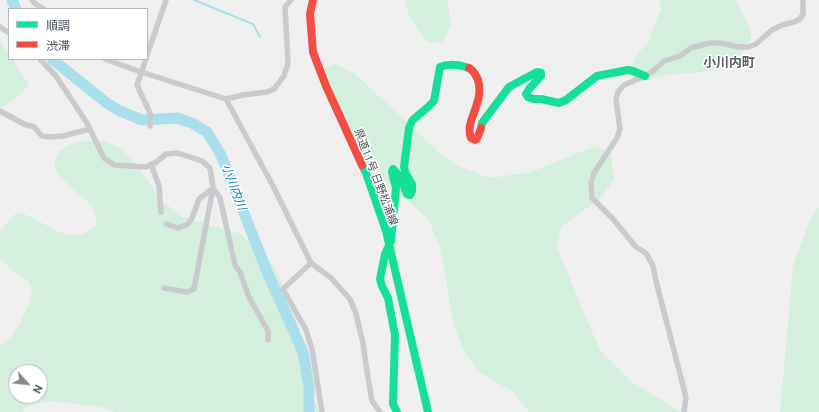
<!DOCTYPE html>
<html>
<head>
<meta charset="utf-8">
<style>
	body { margin:0 }
	#map { position:relative; width:819px; height:412px; overflow:hidden; background:#f0efef; font-family:Ubuntu,"Noto Sans JP",sans-serif }
	canvas { display:block }
	.legend { position:absolute; left:8px; top:8px; width:140px; height:52px; box-sizing:border-box; background:#fff; border:1px solid #b5babe; margin:0; padding:5px 7px; list-style:none; font-size:12px; color:#47525c }
	.legend li { display:flex; align-items:center; gap:8px; height:20px }
	.legend b { width:20px; border:1px solid #b5babe }
	.north { position:absolute; left:8px; top:364px; width:40px; height:40px; box-sizing:border-box; background:#fff; border:1px solid #b5babe; border-radius:50%; rotate:117deg; font-size:11px; font-weight:700; line-height:16px; text-align:center; color:#47525c }
	.north::after { content:''; display:block; margin:auto; width:14px; height:18px; background:#82898f; clip-path:polygon(50% 0,100% 100%,50% 72%,0 100%) }
</style>
</head>
<body>
<div id="map">
<canvas width="819" height="412"></canvas>
<ul class="legend">
<li><b style="height:5px;background:#16e098"></b>順調</li>
<li><b style="height:5px;background:#f24e42"></b>渋滞</li>
</ul>
<div class="north">N</div>
</div>
<script>
const ctx = document.querySelector('canvas').getContext('2d');
ctx.lineJoin = 'round';
function paint(path, color) { ctx.fillStyle = color; ctx.fill(path, 'evenodd'); }
function strokePath(path, color, width, dash) { ctx.strokeStyle = color; ctx.lineWidth = width; ctx.lineCap = dash ? 'butt' : 'round'; ctx.setLineDash(dash || []); ctx.stroke(path); }
function drawText(font, color, halo, rows, align = 'center') {
  ctx.font = font + ' Ubuntu,"Noto Sans JP",sans-serif'; ctx.lineWidth = 3; ctx.setLineDash([]); ctx.textBaseline = 'middle'; ctx.strokeStyle = halo; ctx.fillStyle = color; for (const [text, x, y, turn = 0] of rows) {
    ctx.save(); ctx.translate(x, y); ctx.rotate((+turn || 0) * Math.PI / 180); ctx.textAlign = isNaN(turn) ? turn : align; if (halo) ctx.strokeText(text, 0, 0); ctx.fillText(text, 0, 0); ctx.restore();
  }
}
const green = new Path2D(`
	M405 0H447L451 24 443 42 428 43C419 31 406 15 405 0Z
	M658 0H736L750 29 751 38 745 49 731 64 702 72 666 75 644 81 633 79 631 70 635 57 649 41 652 30 661 10 660 3Z
	M0 41 9 53V59H13L18 68 29 85C22 94 9 102 0 110Z
	M335 64 354 73 441 154 458 166 490 178 531 172 590 148 599 147 611 153 614 179 602 197 561 227 557 247 600 351 632 382 681 412H529L513 392 481 373 464 352 454 325 440 248 429 220 357 155 322 76 325 68Z
	M81 141H95L108 142 120 148 134 162 162 201 183 217 241 234 267 258 275 269 292 304 301 337V365L306 388 320 412H116L100 407 48 401 30 406 21 412H0V345L10 338 19 325 30 302 32 288 26 279 12 270 0 259V231L3 227 17 212C36 216 61 239 80 235 87 233 91 229 96 225V218L92 206 58 175 55 167V160L59 151 71 144ZM16 372H40V396H16Z
	M819 207V412H780L793 266 812 215Z`);
const stream = new Path2D(`
	M194 0 253 24 260 37`);
const river = new Path2D(`
	M12 0 16 9
	M52 59 108 104 120 111 142 120 177 118 192 123 207 132 221 155 268 274 303 352 309 387V412`);
const street = new Path2D(`
	M32 0 34 3 44 9
	M0 27 9 33
	M147 55 166 0
	M40 59 56 76 87 123 104 158 114 165 146 167 155 163 166 154 178 153 202 161 210 168 213 188 194 289 187 292 164 288
	M105 59 141 72 226 99 243 95 267 92 274 89 284 76 288 63 285 7 291 0
	M146 59 137 85 150 113V126
	M226 99 273 186 311 263 331 278 350 299 356 314 363 343 366 365 372 401 380 412
	M0 111 24 124 34 127 42 136 50 137 63 136 90 129
	M151 164 159 186 161 212
	M166 224 178 228 188 224 192 218 199 199 213 188 220 198 235 265 240 272 249 297 268 331V340
	M311 263 283 289 306 330 312 349 322 412
	M684 412 686 397 656 281 653 266 646 253 636 247 613 219 592 198 591 183 594 173 617 138 620 129 616 100 618 92 624 85 645 76 653 71 664 61 680 56 691 48 710 43H721L739 47H748L756 44 772 30 782 25 794 22 800 19 803 14V0`);
const fast = new Path2D(`
	M481 128 482 123 509 87 537 72 541 73V76L529 89 526 94 528 97 533 99H541L559 103 566 100 597 76 628 70 633 71 645 76
	M362 165 366 173 386 231 428 412
	M397 412 393 404 395 335 388 298 382 286 380 279 385 254 391 241 396 188 392 172 393 169C401 176 403 184 407 194L410 195 412 191V184L406 174 404 167 409 128 412 121 415 118 428 107 434 101 440 67C449 63 460 65 469 68`);
const jam = new Path2D(`
	M313 0 310 14 313 52 326 86 362 165
	M469 68C474 71 476 75 478 80 485 103 464 121 471 138L475 140 477 139 481 128`);
const streetNames = [
	["県道11号 日野松浦線",376,177,69]
];
const waterNames = [
	["小川内川",234,187,69]
];
const quarterNames = [
	["小川内町",729,63]
];
paint(green, '#d4efdd');
strokePath(stream, '#a9e0ec', 2);
strokePath(river, '#a9e0ec', 11);
strokePath(street, '#c9cbce', 5.5);
strokePath(fast, '#16e098', 8);
strokePath(jam, '#f24e42', 8);
drawText('11px', '#47525c', '#fff', streetNames);
drawText('italic 12px', '#0d7f9a', '#fff', waterNames);
drawText('bold 13px', '#5b5f63', '#fff', quarterNames);
</script>
</body>
</html>
